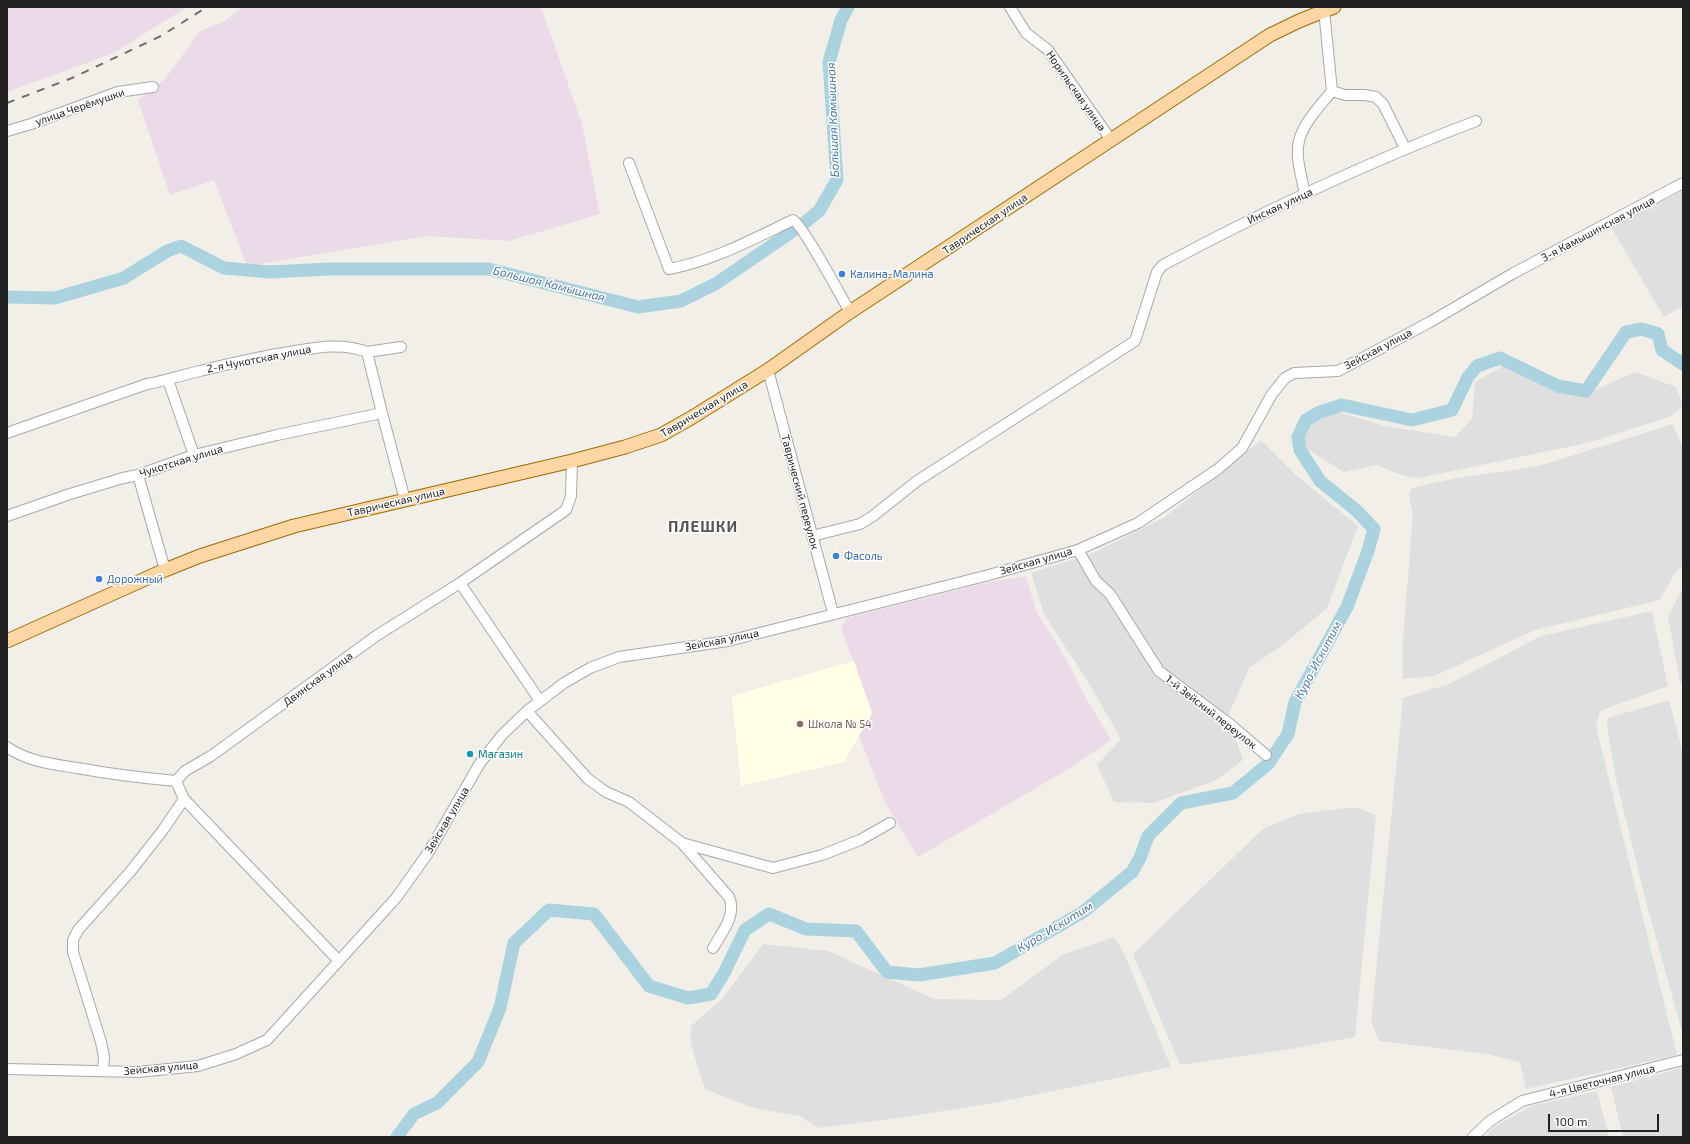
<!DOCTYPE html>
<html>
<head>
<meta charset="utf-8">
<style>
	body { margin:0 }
	#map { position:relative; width:1690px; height:1144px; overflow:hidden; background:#f2efe9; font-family:"Exo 2",sans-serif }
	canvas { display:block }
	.frame { position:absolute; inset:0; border:8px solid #222; pointer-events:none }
	.scale { position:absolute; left:1548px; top:1114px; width:111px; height:18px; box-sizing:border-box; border:2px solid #222; border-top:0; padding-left:5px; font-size:12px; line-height:14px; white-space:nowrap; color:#222; -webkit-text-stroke:3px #fff; paint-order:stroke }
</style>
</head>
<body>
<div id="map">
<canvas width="1690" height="1144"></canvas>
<div class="frame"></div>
<div class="scale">100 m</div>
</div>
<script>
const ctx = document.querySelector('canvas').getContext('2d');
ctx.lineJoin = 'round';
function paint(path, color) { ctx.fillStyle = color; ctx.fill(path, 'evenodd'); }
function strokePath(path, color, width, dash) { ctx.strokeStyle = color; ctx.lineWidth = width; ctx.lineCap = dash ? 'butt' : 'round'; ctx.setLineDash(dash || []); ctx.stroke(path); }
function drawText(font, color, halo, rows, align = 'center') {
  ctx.font = font + ' "Exo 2",sans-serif'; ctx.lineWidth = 3; ctx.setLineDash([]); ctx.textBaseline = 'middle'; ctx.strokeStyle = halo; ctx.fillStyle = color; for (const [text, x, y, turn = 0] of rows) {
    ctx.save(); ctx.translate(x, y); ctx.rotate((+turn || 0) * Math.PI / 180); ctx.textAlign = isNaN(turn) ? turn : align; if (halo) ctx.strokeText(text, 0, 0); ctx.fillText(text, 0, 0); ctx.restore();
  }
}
const residential = new Path2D(`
	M1683 191V306L1664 317 1611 227Z
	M1503 366 1544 385 1593 391 1635 372 1676 387 1683 406 1669 417 1587 443 1419 478 1405 476 1376 465 1344 472 1305 448 1303 414 1327 408 1385 426 1455 437 1472 419 1475 382Z
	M1673 424 1683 448V565L1675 573 1660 600 1535 630 1434 676 1403 679V638L1413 515 1409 496 1412 488 1457 478 1539 466Z
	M1261 440 1298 477 1358 526 1327 608 1284 644 1249 668 1228 716 1243 760 1216 780 1154 803 1114 802 1097 765 1121 739 1090 685 1044 614 1031 573 1093 553 1165 517Z
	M1683 587V682L1680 683 1668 617Z
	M1652 611 1668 686 1600 711 1596 727 1677 1055 1526 1089 1520 1062 1487 1054 1379 1041 1371 1022 1403 698 1449 684 1541 636Z
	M1669 700 1683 754V1035L1645 898 1615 775 1607 725 1608 718Z
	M1354 807 1376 815 1355 1037 1284 1050 1180 1065 1133 954 1263 829 1299 814Z
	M1114 937 1123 951 1171 1067 994 1103 906 1117 818 1128 800 1116 754 1108 705 1089 691 1045V1026L723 998 763 944 828 951 934 999 1001 1000 1064 954Z
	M1682 1068 1683 1074V1137H1623L1611 1087Z
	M1597 1091 1609 1137H1485L1493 1128 1531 1106Z`);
const industrial = new Path2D(`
	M7 7H187L114 53 7 92Z
	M244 7H541L582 124 600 214 509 241 426 236 247 266 214 180 170 195 138 100 165 79 200 31 223 22Z
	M1026 576 1036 611 1066 659 1086 698 1111 740 1065 771 918 857 885 802 859 736 872 713 841 628 847 618 990 582Z`);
const education = new Path2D(`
	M854 661 872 713 844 762 741 786 732 696Z`);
const river = new Path2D(`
	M7 297 55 298 124 278 167 251 181 246 224 268 270 272 329 269H489L638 307 681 301 717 283 803 224 819 211 837 180 829 62 841 20 848 7
	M397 1137 414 1114 437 1103 478 1062 500 1008 514 943 549 910 594 914 649 986 688 998 711 994 724 973 745 930 769 914 806 929 856 931 887 972 919 975 995 963 1083 912 1132 872 1140 858 1148 836 1181 803 1233 793 1268 764 1288 734 1295 702 1347 607 1368 551 1374 529 1357 511 1320 481 1300 450 1298 437 1306 420 1320 412 1342 405 1412 420 1452 410 1468 377 1477 366 1500 358 1558 386 1586 391 1626 332 1642 329 1658 334 1662 350 1683 364`);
const minor = new Path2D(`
	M1010 7 1026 33 1048 50 1111 140
	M1332 91 1345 95H1364L1376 97 1383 104 1405 148
	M7 131 31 124 118 92 153 87
	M629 163 669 269C713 261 753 239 793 220 802 224 842 298 850 312
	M1305 194C1302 178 1295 157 1299 141 1303 123 1320 106 1332 91L1324 10
	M367 352 401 347
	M768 370 833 613
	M168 380 194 455
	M7 433 147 384C165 381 182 375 200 371 232 363 263 356 295 351 320 347 343 343 367 352L382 413 405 500
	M138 475 165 570
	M7 516 70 494 123 478 138 475 194 455 277 435 382 413
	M812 536 860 524 873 516 917 481 1135 341 1157 272 1163 265C1264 211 1368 162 1476 121
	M1078 550 1096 581 1110 594 1159 671 1231 725 1266 755
	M460 583 540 701
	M527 711 588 779 606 792 629 802 682 843 729 897C737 915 722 932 713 948
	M7 747C28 762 53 764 77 768 110 774 142 778 176 781L185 771 211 756 376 636 460 583 566 510 571 496 572 461
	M176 781 184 799 339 961
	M682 843 773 868 822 855 860 840 890 823
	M7 1069 138 1072 198 1066 236 1054 267 1040 396 898 428 853 480 763 502 735 527 711 564 683 590 668 619 657 728 641 985 576 1078 550 1138 523 1218 469 1242 448 1272 394 1285 378 1294 373 1338 371 1430 322 1512 274 1683 183
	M103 1071 104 1057 101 1042 73 952V940L78 930 130 872 163 830 184 799
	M1473 1137 1490 1121 1522 1101 1683 1060`);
const major = new Path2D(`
	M7 641 165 570 200 556 294 526 572 461 625 447 661 435 691 418 768 370 850 312 1270 35 1299 21 1334 7`);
const rail = new Path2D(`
	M7 103 72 78 161 36 207 7`);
const markers = [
	[842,274,4,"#3f7fe0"],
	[836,556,4,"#3f7fe0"],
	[99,579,4,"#3f7fe0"],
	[800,724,4,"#8d6e63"],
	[470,754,4,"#0f9aa8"]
];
const streetNames = [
	["Норильская улица",1076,91,55],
	["улица Черёмушки",80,107,-19],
	["Инская улица",1280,206,-25],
	["Таврическая улица",985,224,-34],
	["3-я Камышинская улица",1598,229,-28],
	["Зейская улица",1378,349,-28],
	["2-я Чукотская улица",259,359,-11],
	["Таврическая улица",704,409,-31],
	["Чукотская улица",181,461,-17],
	["Таврический переулок",800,492,75],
	["Таврическая улица",396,502,-13],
	["Зейская улица",1036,561,-16],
	["Зейская улица",722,640,-11],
	["Двинская улица",318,679,-36],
	["1-й Зейский переулок",1211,712,38],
	["Зейская улица",447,820,-59],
	["Зейская улица",161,1068,-5],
	["4-я Цветочная улица",1602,1081,-14]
];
const shopNames = [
	["Калина-Малина",850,274],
	["Фасоль",844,556],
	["Дорожный",107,579]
];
const educationNames = [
	["Школа № 54",808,724]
];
const cultureNames = [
	["Магазин",478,754]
];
const waterNames = [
	["Большая Камышная",833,120,-92],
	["Большая Камышная",549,284,14],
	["Куро-Искитим",1318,660,-62],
	["Куро-Искитим",1055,927,-31]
];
const districtNames = [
	["ПЛЕШКИ",703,527]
];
paint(residential, '#e0dfdf');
paint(industrial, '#ebdbe8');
paint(education, '#ffffe5');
strokePath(river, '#aad3df', 13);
strokePath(minor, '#a9a9a9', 12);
strokePath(major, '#a06b00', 15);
strokePath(minor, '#fff', 10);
strokePath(major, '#fcd6a4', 13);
strokePath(rail, '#707070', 2, [8, 8]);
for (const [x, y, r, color] of markers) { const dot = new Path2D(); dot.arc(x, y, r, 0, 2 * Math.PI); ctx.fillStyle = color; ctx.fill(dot); strokePath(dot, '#fff', 1.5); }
drawText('11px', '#222', '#fff', streetNames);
drawText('11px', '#366cbe', '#fff', shopNames, 'left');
drawText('11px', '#785e54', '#fff', educationNames, 'left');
drawText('11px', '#0d838f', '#fff', cultureNames, 'left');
drawText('italic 12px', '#4a7aab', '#fff', waterNames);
ctx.letterSpacing = '1px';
drawText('bold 15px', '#555', '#fff', districtNames);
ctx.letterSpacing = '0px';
</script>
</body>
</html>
